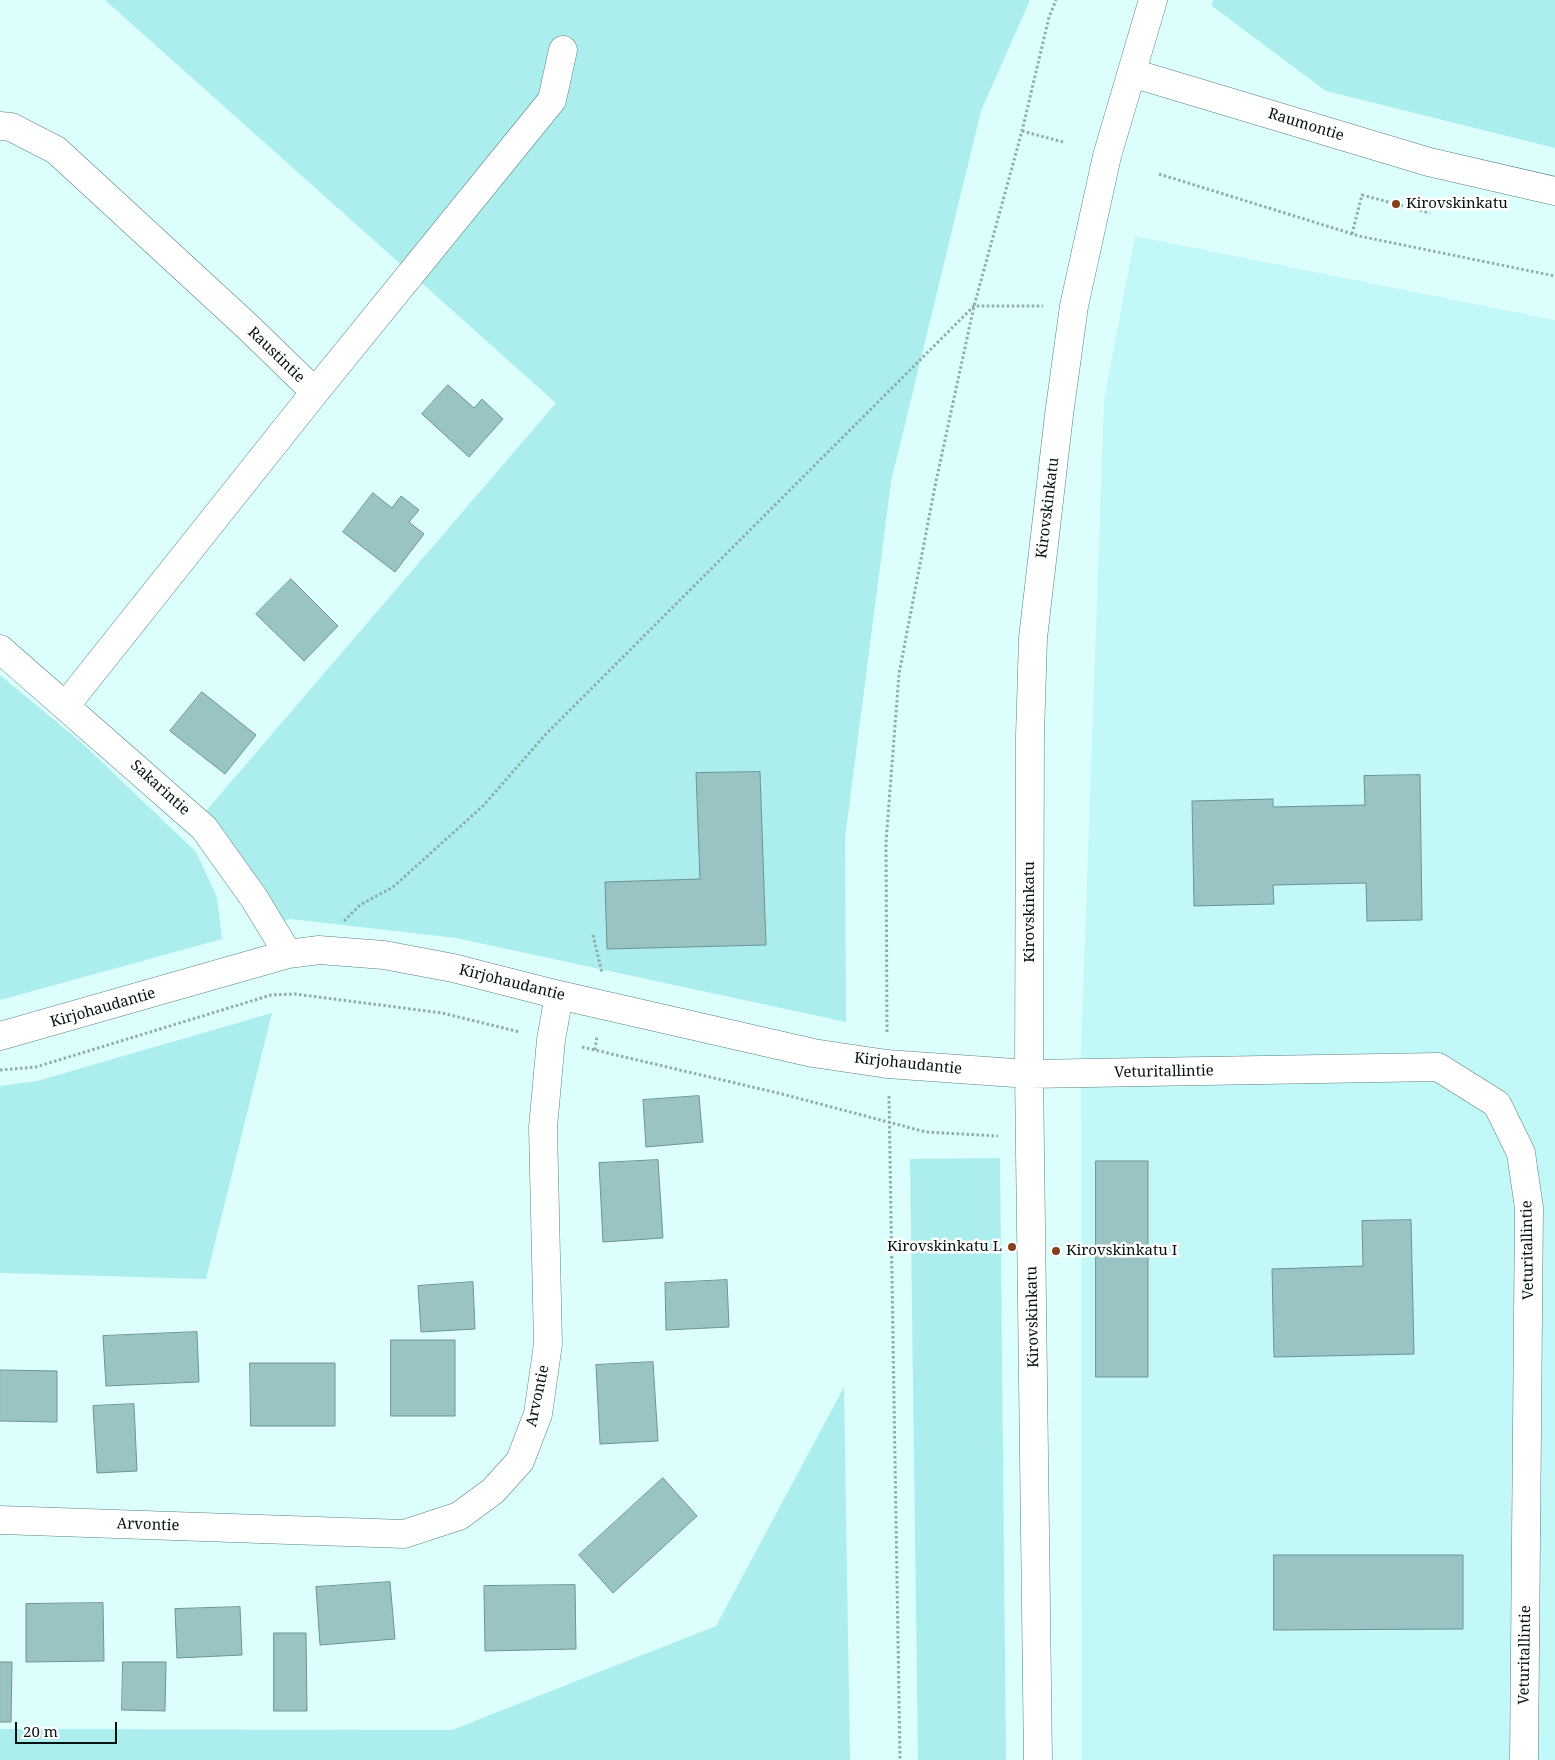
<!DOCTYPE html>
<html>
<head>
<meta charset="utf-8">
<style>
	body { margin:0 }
	#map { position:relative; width:1555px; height:1760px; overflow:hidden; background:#dcfffe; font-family:"Noto Serif",serif }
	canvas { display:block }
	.scale { position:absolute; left:15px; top:1722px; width:102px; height:22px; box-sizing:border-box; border:2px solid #041212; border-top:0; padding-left:6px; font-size:15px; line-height:18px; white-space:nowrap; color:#041212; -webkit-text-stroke:4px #fff; paint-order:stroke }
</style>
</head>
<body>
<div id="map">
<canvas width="1555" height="1760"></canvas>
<div class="scale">20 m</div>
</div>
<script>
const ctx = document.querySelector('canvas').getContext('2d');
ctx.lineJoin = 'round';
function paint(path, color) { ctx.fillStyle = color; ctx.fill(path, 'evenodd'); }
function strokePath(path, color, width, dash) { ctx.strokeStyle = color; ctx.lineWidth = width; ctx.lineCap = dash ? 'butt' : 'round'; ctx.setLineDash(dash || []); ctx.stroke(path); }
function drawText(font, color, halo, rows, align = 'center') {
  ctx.font = font + ' "Noto Serif",serif'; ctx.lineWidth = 5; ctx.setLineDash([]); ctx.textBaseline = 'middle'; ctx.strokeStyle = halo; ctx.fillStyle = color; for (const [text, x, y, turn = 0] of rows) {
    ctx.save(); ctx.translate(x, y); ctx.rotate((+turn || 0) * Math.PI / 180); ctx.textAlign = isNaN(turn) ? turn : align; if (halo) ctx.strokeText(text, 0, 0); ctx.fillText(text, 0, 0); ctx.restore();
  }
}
const built = new Path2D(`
	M1135 236 1555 320V1760H1082L1081 1051 1104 400Z`);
const green = new Path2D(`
	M105 0H1030L981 111 891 482 845 838 846 1022 456 938 290 919 272 925 265 888 206 811 556 403Z
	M1213 0H1555V148L1326 91 1212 6Z
	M0 675 83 744 196 852 217 897 222 939 0 1000Z
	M272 1013 206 1279 0 1273V1086L37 1081Z
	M1000 1158 1006 1760H918L910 1159Z
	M844 1387 850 1760H0V1729L452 1730 716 1626Z`);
const building = new Path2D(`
	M448 385 474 408 482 399 503 419 469 457 422 414Z
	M373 493 392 508 401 496 419 510 409 522 424 534 395 572 343 532Z
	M291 579 338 626 304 661 256 614Z
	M202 692 256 735 225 774 170 731Z
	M760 772 766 945 607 949 605 882 700 879 696 773Z
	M1420 775 1422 920 1367 921 1366 883 1273 885 1274 904 1194 906 1192 801 1273 799V807L1365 805 1364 776Z
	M699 1096 703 1142 646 1147 643 1100Z
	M658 1160 663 1238 603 1242 599 1163Z
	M1096 1161H1148V1377H1096Z
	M1411 1220 1414 1354 1274 1357 1272 1269 1363 1266 1362 1221Z
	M727 1280 729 1327 666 1330 665 1283Z
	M473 1282 475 1329 421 1332 418 1286Z
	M197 1332 199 1382 106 1386 103 1336Z
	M391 1340H455V1416H391Z
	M653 1362 658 1441 600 1444 596 1365Z
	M250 1363H335V1426H251Z
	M0 1370 57 1371V1422L0 1421Z
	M134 1404 137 1471 97 1473 93 1406Z
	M663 1478 697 1516 613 1593 579 1555Z
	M1274 1555H1463V1629L1274 1630Z
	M390 1582 395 1639 320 1645 316 1587Z
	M575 1585 576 1649 485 1651 484 1586Z
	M103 1603 104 1661 26 1662V1604Z
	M240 1607 242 1655 177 1658 175 1609Z
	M274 1633H306L307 1711H274Z
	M0 1662H12L11 1722H0Z
	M123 1662H166L165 1711 122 1710Z`);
const path = new Path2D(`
	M1022 131 1063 142
	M1159 174 1359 236 1555 276
	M1352 234 1362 195 1430 213
	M344 921 360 905 393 887 483 806 545 735 974 306H1043
	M593 935 602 973
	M887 1032 886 842 899 674 935 486 974 306 1022 131 1049 17 1056 0
	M582 1047 782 1094 926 1132 998 1136
	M595 1050 597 1036
	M0 1070 36 1067 271 995 295 994 442 1013 520 1032
	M889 1096 900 1760`);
const minor = new Path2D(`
	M1132 73 1429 162 1555 191
	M0 126 11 127 56 150 248 327 315 392
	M0 649 204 828 254 898 288 954
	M66 705 315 392 552 100 563 50
	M0 1036 288 954 319 950 384 955 453 968 559 995 813 1053 887 1064 1029 1074 1438 1067 1497 1104 1521 1153 1529 1208 1524 1760
	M0 1520 404 1534 459 1516 493 1491 520 1461 538 1414 548 1344 543 1127 551 1040 559 995
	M1038 1760 1029 1074 1030 736 1033 638 1059 415 1074 306 1107 156 1153 0`);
const markers = [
	[1396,204,5,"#853f19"],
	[1012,1247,5,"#853f19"],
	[1056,1251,5,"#853f19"]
];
const streetNames = [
	["Raumontie",1306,125,17],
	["Raustintie",276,355,44],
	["Kirovskinkatu",1048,508,-83],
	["Sakarintie",160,788,42],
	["Kirovskinkatu",1030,912,-90],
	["Kirjohaudantie",512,983,14],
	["Kirjohaudantie",103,1008,-16],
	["Kirjohaudantie",908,1064,6],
	["Veturitallintie",1164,1072,-1],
	["Veturitallintie",1528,1250,-91],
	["Kirovskinkatu",1033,1317,-91],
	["Arvontie",538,1396,-78],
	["Arvontie",148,1525,2],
	["Veturitallintie",1525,1655,-89]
];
const poiNames = [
	["Kirovskinkatu",1406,204],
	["Kirovskinkatu L",1002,1247,"right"],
	["Kirovskinkatu I",1066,1251]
];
paint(built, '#c2f8f7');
paint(green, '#aceded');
paint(building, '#9ac4c3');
strokePath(building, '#6c9494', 1);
strokePath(minor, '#598181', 29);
strokePath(path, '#90acab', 3, [2.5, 2.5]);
strokePath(minor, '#fff', 28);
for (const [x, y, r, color] of markers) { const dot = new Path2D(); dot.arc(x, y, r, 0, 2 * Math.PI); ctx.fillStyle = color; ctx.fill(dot); strokePath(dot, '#fff', 2); }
drawText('15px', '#041212', '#fff', streetNames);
drawText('15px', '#041212', '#fff', poiNames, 'left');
</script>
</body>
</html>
